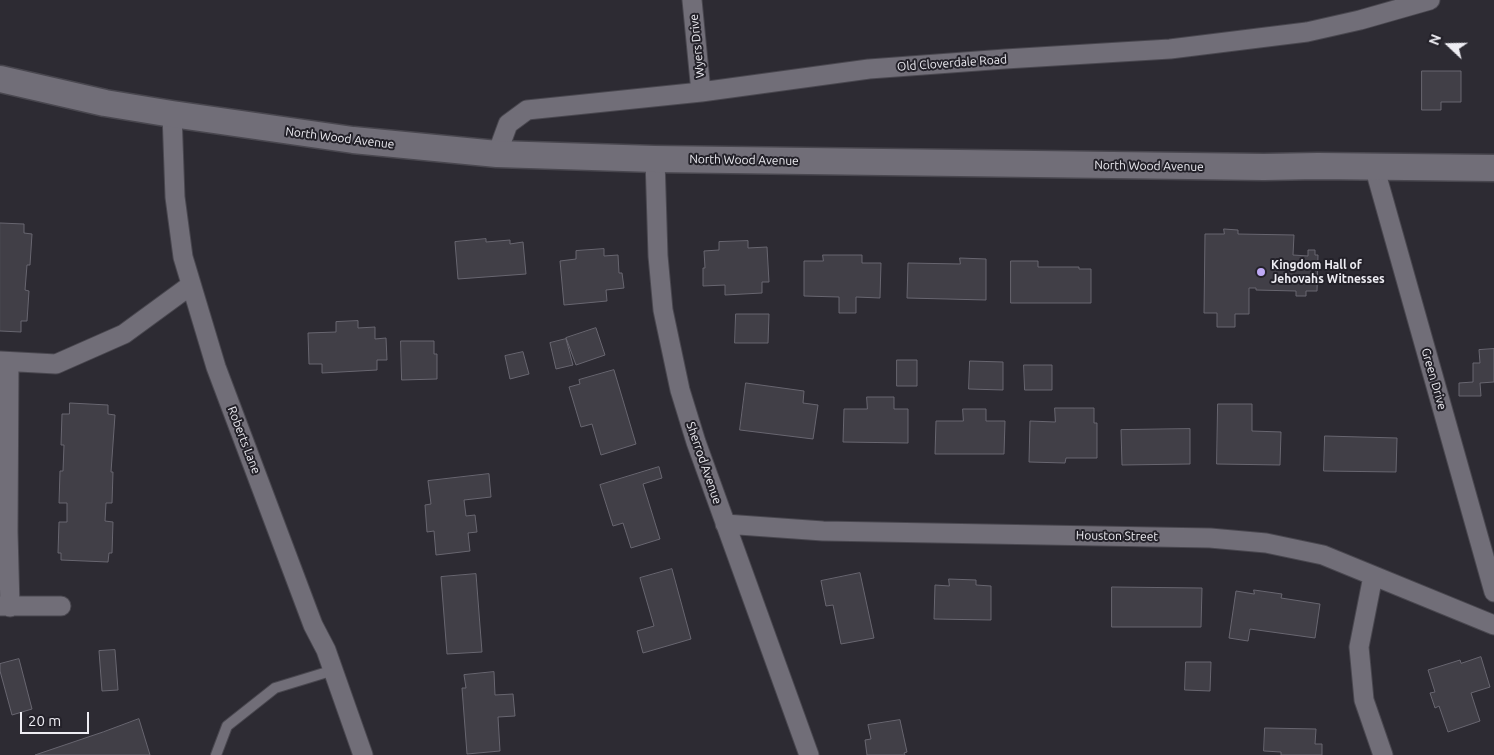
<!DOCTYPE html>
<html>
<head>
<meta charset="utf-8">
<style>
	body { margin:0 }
	#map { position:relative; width:1494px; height:755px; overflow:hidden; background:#2d2b33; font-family:Ubuntu,sans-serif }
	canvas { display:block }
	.north { position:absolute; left:1424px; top:20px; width:50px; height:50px; -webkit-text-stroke:4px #232129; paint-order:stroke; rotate:291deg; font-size:14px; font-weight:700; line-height:20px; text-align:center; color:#eeedf3 }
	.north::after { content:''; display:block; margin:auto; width:18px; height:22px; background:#eeedf3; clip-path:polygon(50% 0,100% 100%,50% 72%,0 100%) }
	.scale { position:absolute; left:20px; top:712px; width:69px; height:22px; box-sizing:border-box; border:2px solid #eeedf3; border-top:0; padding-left:6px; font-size:15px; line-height:18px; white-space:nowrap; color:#eeedf3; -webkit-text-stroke:4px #232129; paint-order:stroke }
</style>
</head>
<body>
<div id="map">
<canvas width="1494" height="755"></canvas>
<div class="north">N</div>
<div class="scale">20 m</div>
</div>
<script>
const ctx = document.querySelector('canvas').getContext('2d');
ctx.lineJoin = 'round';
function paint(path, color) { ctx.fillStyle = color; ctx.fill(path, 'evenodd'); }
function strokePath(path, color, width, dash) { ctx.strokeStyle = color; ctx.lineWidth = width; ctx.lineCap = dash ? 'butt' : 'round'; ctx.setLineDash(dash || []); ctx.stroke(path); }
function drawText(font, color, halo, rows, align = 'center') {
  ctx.font = font + ' Ubuntu,sans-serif'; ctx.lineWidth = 4; ctx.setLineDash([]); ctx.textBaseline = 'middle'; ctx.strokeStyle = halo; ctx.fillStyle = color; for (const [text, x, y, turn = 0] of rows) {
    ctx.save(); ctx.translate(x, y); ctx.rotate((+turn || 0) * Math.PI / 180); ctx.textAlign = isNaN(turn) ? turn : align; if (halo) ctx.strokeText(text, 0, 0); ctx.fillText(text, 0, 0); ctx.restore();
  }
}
const building = new Path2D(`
	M1422 71H1461V102H1441V110H1422Z
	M0 223 24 224V233L32 234 30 265H27L25 290 29 291 27 321H21V332L0 331Z
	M1224 229 1238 230V234L1294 235 1293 255 1308 256V250H1315V255H1318L1317 291H1306V296H1296V291L1256 290V288H1249V314H1235V327H1217V313H1204L1205 234H1224Z
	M486 239V242L510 240V244L523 242 526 274 458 279 455 242Z
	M748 241V248L767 247 769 282H762V293L725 295V285L703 286V268H705L704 251 719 250V242Z
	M604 249V256L618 255 619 273H622L624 288 606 290 607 301 564 305 560 261 576 259V251Z
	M823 255H862V263H881L880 298 856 297V313H839V297L804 296V261H823Z
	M960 258 986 259V300L907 298 908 263 960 264Z
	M1011 261H1038V267H1079V269H1091V303H1011Z
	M736 314H769L768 343H735Z
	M358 321V328L375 327V339L386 338 387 360H377V370L322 373V364H309L308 333 336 332V322Z
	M596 328 605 355 576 365 566 338Z
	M566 339 573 365 556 369 550 343Z
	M401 341H434V354H437V379L402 380Z
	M1494 349V382L1480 383 1481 396H1459V383L1473 382V363H1480L1479 350Z
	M523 352 529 374 510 379 505 356Z
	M897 360H917V386H897Z
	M970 361 1003 362V390L969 389Z
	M1024 365H1052V390H1025Z
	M614 370 636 444 601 455 592 424 581 427 569 387 580 384 579 380Z
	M746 383 804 391 803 403 818 405 813 439 740 430Z
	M867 397H894V409H908V443L843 442 844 409H867Z
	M70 403 108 405V414L115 415 111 472H113L112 503H106L105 521 113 522 112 553H109L108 562 61 560V553H58L59 522H67V503H59L60 471H63L64 445H61L62 414H69Z
	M1218 404H1252V431L1281 432 1280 465 1217 464Z
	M1055 408H1094V423H1097V458H1066L1065 463 1029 462 1030 421 1055 422Z
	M963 409H986V421H1005L1004 454H935L936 421H963Z
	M1190 429V464L1122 465 1121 430Z
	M1325 436 1397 438 1396 472 1324 471Z
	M659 467 662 478 643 484 660 539 631 548 623 523 613 526 600 485Z
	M489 474 491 497 464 500 466 516 475 515 477 532 468 533 470 551 436 555 434 531 427 532 425 505 431 504 428 481Z
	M672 569 691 639 643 653 637 631 654 626 640 578Z
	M860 573 874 638 841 644 833 605 826 606 821 581Z
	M476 574 482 652 447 654 441 577Z
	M949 579 976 580V585L991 586V620L934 619 935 585 949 586Z
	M1112 587 1202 588 1201 627H1112Z
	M1254 590 1282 594 1281 598 1320 604 1315 638 1250 629 1248 641 1229 638 1236 591 1254 594Z
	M115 650 118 690 102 691 99 651Z
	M1481 657 1490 687 1471 693 1480 721 1448 732 1439 706 1435 708 1430 693 1435 692 1428 670 1460 660 1461 663Z
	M19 659 32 709 12 715 0 671V664Z
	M1186 662H1211L1210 691 1185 690Z
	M494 672 495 695 513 694 515 716 498 717 500 751 467 754 462 688H466L464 675Z
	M139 719 150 755H35L103 732Z
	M900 720 907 752 904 753 905 755H867L865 740 871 739 868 725Z
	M1265 728 1316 729 1315 744H1322V755H1281V752L1264 751Z`);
const lane = new Path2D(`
	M216 755 227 726 275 688 334 670`);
const street = new Path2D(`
	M692 0 701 92
	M172 114 175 197 183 257 216 367 313 625 326 650 363 755
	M497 154 508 124 527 110 701 92 869 69 1005 59 1170 49 1307 32 1360 20 1430 0
	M655 159 658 256 663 310 680 390 696 442 809 755
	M1374 166 1494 592
	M0 361 56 364 124 334 191 285
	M9 362 8 532 10 607
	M725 524 823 531 1210 538 1266 543 1323 555 1494 625
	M1373 576 1359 647 1364 700 1383 755
	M0 606H61`);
const secondary = new Path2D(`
	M0 79 105 103 172 114 353 140 497 154 655 159 1264 167 1318 166 1494 168`);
const markers = [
	[1261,272,5,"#bea9f5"]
];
const streetNames = [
	["Wyers Drive",697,46,-96],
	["Old Cloverdale Road",952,63,-4],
	["North Wood Avenue",340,138,7],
	["North Wood Avenue",744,160,1],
	["North Wood Avenue",1149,166,1],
	["Green Drive",1434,379,74],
	["Roberts Lane",244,440,69],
	["Sherrod Avenue",704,463,71],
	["Houston Street",1117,536,1]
];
const poiNames = [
	["Kingdom Hall of",1271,265],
	["Jehovahs Witnesses",1271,279]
];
paint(building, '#413f47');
strokePath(building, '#686670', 1);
strokePath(lane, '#49474f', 12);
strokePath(street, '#49474f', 21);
strokePath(secondary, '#49474f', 29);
strokePath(lane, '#716e78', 10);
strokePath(street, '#716e78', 19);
strokePath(secondary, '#716e78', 26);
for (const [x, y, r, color] of markers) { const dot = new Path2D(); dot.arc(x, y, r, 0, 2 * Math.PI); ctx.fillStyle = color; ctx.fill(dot); strokePath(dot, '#232129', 2); }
drawText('12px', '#eeedf3', '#232129', streetNames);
drawText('bold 12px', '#eeedf3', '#232129', poiNames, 'left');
</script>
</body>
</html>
